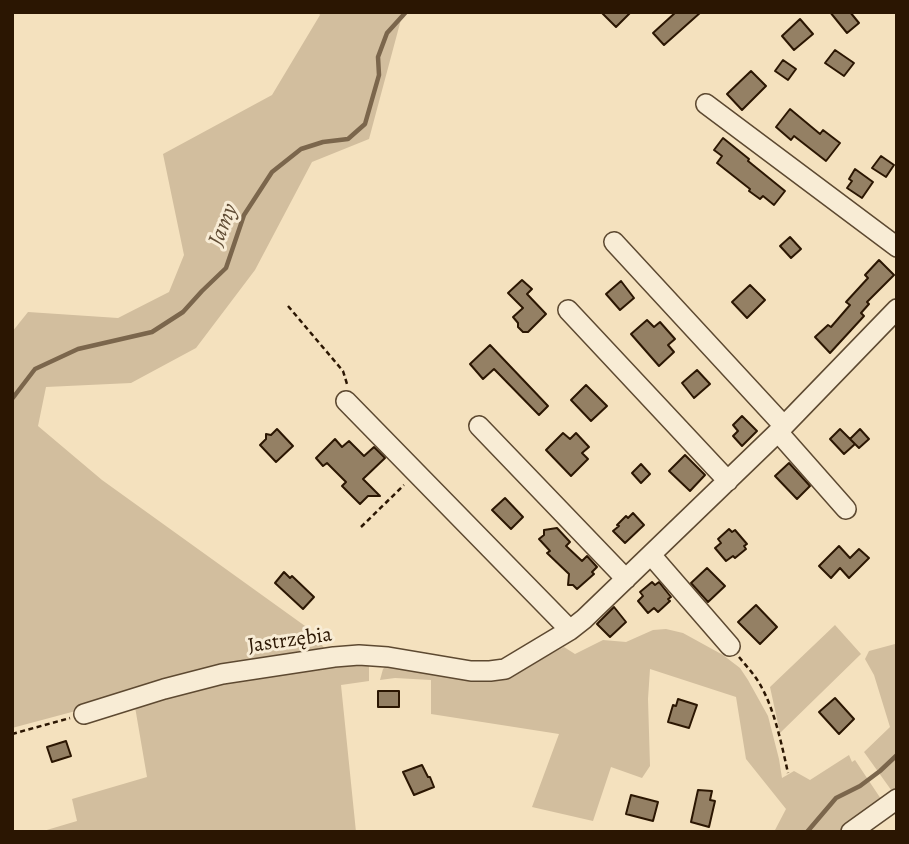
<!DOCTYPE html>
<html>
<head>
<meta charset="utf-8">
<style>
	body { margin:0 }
	#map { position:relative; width:909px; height:844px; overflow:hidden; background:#f4e1be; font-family:Alegreya,serif }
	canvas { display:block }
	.frame { position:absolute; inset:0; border:14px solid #2b1602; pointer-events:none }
</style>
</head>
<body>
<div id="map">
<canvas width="909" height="844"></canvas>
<div class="frame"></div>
</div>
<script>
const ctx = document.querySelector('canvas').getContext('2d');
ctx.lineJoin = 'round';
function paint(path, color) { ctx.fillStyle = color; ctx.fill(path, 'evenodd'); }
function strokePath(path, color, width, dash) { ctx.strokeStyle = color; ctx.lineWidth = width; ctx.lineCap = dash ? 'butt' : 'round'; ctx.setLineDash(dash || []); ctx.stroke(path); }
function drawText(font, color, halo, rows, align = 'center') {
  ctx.font = font + ' Alegreya,serif'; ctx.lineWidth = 6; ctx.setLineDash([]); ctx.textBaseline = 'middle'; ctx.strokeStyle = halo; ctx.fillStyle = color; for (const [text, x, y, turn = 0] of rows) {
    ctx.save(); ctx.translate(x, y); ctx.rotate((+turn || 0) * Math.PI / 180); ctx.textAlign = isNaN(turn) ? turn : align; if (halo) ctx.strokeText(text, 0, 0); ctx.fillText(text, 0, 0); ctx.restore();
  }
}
const green = new Path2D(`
	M318 12H403L369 139 312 162 255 270 196 348 131 383 46 387 38 426 102 480 312 631 327 652 244 666 12 728V332L28 312 118 318 169 292 184 255 163 154 272 95 320 15Z
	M835 625 861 654 780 733 770 687Z
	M666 629 683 633 723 655 740 668 748 680 768 716 779 759 782 778 794 771 810 780 849 755 852 762 855 760 881 799 839 832H774L786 809 746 759 736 697 650 669 648 699 650 766 642 778 611 767 593 821 532 807 559 734 431 714V680L395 678 380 680 383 669 389 663 507 676 564 647 575 654 603 640 626 642 653 630Z
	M897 642V792L894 794 864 752 890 727 874 675 865 659 869 651 895 644Z
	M369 662V681L341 685 356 832H40L77 821 72 799 147 777 134 701 255 674Z`);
const stream = new Path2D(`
	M12 399 35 369 78 349 152 332 183 312 202 291 226 268 244 215 272 172 301 149 323 142 348 139 365 124 379 75 378 57 387 33 406 12
	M807 832 836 798 860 786 880 771 897 755`);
const building = new Path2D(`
	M601 12H631L616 27Z
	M676 12H701L664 45 653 33Z
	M830 12H850L859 23 847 33Z
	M800 19 813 34 794 50 782 36Z
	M835 50 854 63 844 76 825 63Z
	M783 60 796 69 788 80 775 71Z
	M751 71 766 86 742 110 727 94Z
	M790 109 820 134 823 130 840 143 826 161 794 136 791 140 776 127Z
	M723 138 749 159 748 161 785 191 774 205 763 196 760 199 749 191 750 189 717 163 722 156 714 150Z
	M881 156 894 165 886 177 872 168Z
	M855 169 873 182 862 198 847 188 852 181 849 179Z
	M790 237 801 249 791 258 780 246Z
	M879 260 894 275 867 302 869 304 861 313 864 316 830 353 815 337 828 325 831 327 850 305 846 302 868 278 865 275Z
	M522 280 532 289 527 294 546 314 528 332H523L518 327V323L513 317 523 308 508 293Z
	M621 281 634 298 620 310 606 294Z
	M750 285 765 300 747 318 732 302Z
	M647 320 654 327 660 322 675 339 668 345 674 352 659 366 631 334Z
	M490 345 548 406 539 415 494 369 483 379 470 364Z
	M697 370 710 384 694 398 682 383Z
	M586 385 607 406 591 421 571 400Z
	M742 416 757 431 742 446 733 436 738 431 733 425Z
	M277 429 293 446 276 462 260 445 266 439V434L271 435Z
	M840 429 855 444 844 454 830 439Z
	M860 429 869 439 859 448 850 439Z
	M563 433 570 439 576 433 589 447 582 453 588 459 571 476 546 450Z
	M335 439 342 447 349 441 364 456 374 447 385 458 363 479 380 496H368L360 504 342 486 346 482 327 463 323 466 316 458Z
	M685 455 705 475 690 491 669 471Z
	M789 463 810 486 797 499 775 476Z
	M641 464 650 474 641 483 632 473Z
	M505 498 523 517 511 529 492 510Z
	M633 513 644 525 625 543 613 531 619 526 617 525 626 516 628 518Z
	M557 528 570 542 566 546 582 561 587 556 597 567 592 572 594 574 577 589 573 585H568L569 574 547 553 550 551 539 539 544 535V530Z
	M729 529 732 532 735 530 747 544 744 546 746 549 735 558 733 556 726 561 715 548 721 543 718 539Z
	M839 546 850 558 859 549 869 558 849 578 840 568 831 578 819 566Z
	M707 568 725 586 708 602 691 583Z
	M284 572 290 578 292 576 314 597 303 609 275 583Z
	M652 582 655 585 659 582 671 597 668 599 670 601 658 612 654 608 648 613 638 601 643 596 640 592Z
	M756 605 777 627 760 644 738 622Z
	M614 607 626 622 610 637 597 624Z
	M378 691H399V707H378Z
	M835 698 854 719 839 734 819 712Z
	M678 699 697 705 689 728 668 722 673 705 676 706Z
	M66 741 71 756 52 762 47 747Z
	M422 765 428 777H430L434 787 414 795 403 772Z
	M698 790 712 791 710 800 715 801 709 827 691 822Z
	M631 795 658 802 653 821 626 814Z`);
const path = new Path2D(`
	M288 306 343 371 347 384
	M361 527 404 485
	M739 657C747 667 756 676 762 688 775 712 782 746 788 773
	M12 734 70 718`);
const minor = new Path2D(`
	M706 104 897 247
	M614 242 784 426
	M568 310 728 481
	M346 401 570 630
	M479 426 626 579
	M778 432 846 509
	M651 555 730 646
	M84 714 164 689 222 674 334 657 359 655 388 657 471 671H490L505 669 570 630 584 619 778 432 897 309
	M851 832 897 799`);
const streetNames = [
	["Jastrzębia",290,641,-8]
];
const waterNames = [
	["Jamy",224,225,-68]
];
paint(green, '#d2be9e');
strokePath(stream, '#7b664c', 4.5);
paint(building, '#948064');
strokePath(building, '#2b1602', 2);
strokePath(minor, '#5d4931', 22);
strokePath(path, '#2b1602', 2.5, [5, 3.5]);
strokePath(minor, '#f8ecd5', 19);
drawText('21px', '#2b1602', '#f8ecd5', streetNames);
drawText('italic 23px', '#604c34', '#f8ecd5', waterNames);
</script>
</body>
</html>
